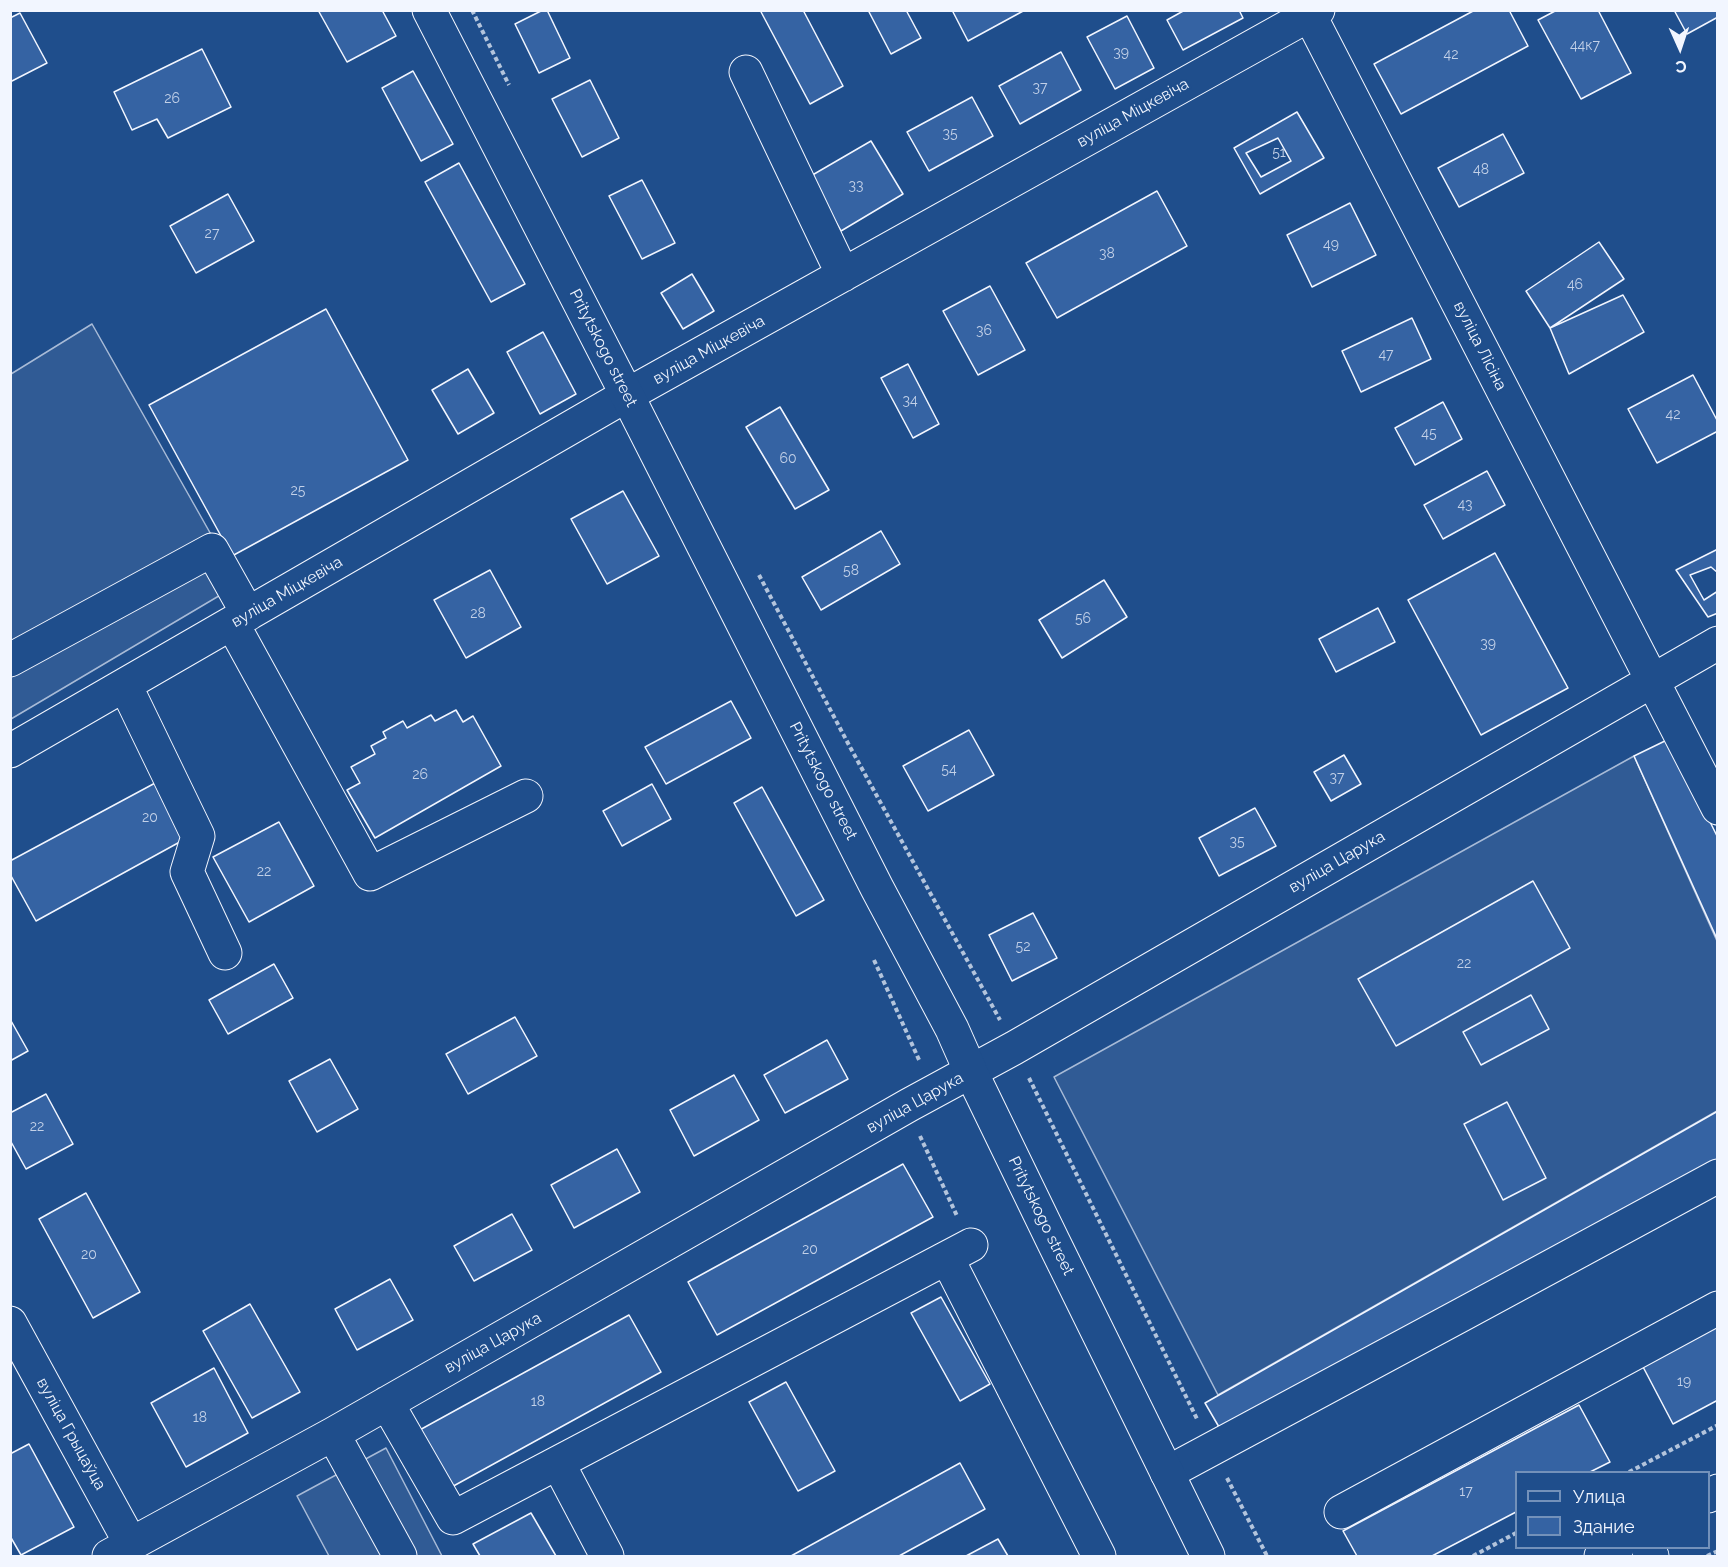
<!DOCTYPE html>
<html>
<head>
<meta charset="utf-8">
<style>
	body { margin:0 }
	#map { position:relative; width:1728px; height:1567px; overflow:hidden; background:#1f4e8c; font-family:Raleway,sans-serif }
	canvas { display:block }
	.frame { position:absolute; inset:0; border:12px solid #f2f6ff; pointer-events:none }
	.legend { position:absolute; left:1515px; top:1471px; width:195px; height:78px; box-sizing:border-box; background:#1f4e8c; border:2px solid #7391ba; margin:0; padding:8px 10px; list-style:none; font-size:18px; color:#f2f6ff }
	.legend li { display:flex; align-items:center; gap:12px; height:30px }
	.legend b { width:30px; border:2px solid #7391ba }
	.north { position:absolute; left:1650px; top:18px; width:60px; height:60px; -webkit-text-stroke:4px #1f4e8c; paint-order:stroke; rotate:177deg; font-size:16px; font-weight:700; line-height:24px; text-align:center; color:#f2f6ff }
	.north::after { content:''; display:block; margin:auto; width:21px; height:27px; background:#f2f6ff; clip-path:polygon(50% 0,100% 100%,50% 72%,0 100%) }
</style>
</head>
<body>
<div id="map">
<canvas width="1728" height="1567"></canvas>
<div class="frame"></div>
<ul class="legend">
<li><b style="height:8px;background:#1f4e8c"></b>Улица</li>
<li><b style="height:16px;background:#3563a3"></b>Здание</li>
</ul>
<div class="north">С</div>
</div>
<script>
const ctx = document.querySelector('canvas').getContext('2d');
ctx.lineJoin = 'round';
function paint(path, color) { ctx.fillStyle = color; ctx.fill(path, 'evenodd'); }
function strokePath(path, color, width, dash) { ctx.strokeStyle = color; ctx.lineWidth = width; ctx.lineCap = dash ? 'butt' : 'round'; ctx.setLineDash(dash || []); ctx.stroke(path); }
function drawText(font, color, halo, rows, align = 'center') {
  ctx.font = font + ' Raleway,sans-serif'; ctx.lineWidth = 4.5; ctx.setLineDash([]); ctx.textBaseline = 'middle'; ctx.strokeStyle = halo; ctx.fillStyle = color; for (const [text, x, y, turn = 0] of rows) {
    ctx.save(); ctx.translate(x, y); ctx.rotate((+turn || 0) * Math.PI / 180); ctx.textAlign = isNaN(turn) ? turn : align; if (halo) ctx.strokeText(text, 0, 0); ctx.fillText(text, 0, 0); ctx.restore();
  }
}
const built = new Path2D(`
	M92 324 239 584 11 719V374Z
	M1634 756 1717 941V1111L1218 1395 1054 1077Z
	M386 1448 442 1556H329L297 1496Z`);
const building = new Path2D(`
	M318 10H382L396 36 347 62Z
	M543 10H547L570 58 539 73 515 24Z
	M760 10H803L843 86 810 104Z
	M868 10H906L921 38 891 54Z
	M952 10H1025L968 41Z
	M1185 10H1239L1243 18 1183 50 1167 20Z
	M1475 10H1509L1528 46 1401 114 1374 64Z
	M1557 10H1598L1631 73 1581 99 1538 20Z
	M1674 10H1718V17L1687 34Z
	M20 13 47 63 10 82V18Z
	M1127 16 1154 68 1115 89 1087 37Z
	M202 49 231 107 168 138 157 119 132 130 114 92Z
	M1061 52 1081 90 1020 124 999 86Z
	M413 71 453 144 421 161 382 88Z
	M590 80 619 138 582 157 552 99Z
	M972 97 993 136 929 171 907 132Z
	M1297 112 1324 158 1260 194 1234 148Z
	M1503 134 1524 173 1459 207 1438 168Z
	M1278 138 1291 161 1261 177 1246 153Z
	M871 141 903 194 841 231 809 177Z
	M459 163 525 284 491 302 425 182Z
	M642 180 675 243 642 259 609 196Z
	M1157 191 1187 246 1057 318 1026 263Z
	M228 194 254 241 196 273 170 226Z
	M1350 203 1376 255 1312 287 1287 235Z
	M1599 242 1624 279 1550 328 1526 291Z
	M692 274 714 311 683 329 661 293Z
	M990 286 1025 350 978 375 943 311Z
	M1623 295 1644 332 1569 374 1550 328Z
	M326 309 408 460 232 556 149 405Z
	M1412 318 1431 359 1361 392 1342 351Z
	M543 332 576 394 540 414 507 352Z
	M908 364 939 424 913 438 881 378Z
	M468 369 494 413 458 434 432 390Z
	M1693 375 1718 422V431L1657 463 1628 409Z
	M1443 402 1462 439 1415 465 1395 428Z
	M780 407 829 490 795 509 746 427Z
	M1487 471 1505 505 1443 539 1424 505Z
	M623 491 659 556 607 584 571 519Z
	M881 531 900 564 821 610 802 577Z
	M1718 549V613L1708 617 1676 570Z
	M1495 553 1568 688 1481 735 1408 600Z
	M1711 567 1718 573V591L1704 600 1690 575Z
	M490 570 521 627 466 658 434 600Z
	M1104 580 1127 617 1062 658 1039 620Z
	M1378 608 1395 642 1336 672 1319 639Z
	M731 701 751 738 666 784 645 747Z
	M456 710 463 722 473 716 501 766 375 838 347 790 360 783 351 767 375 754 371 746 386 738 383 732 403 721 407 728 431 715 435 721Z
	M969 730 994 775 928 811 903 766Z
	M1669 739 1718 838V941L1634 756Z
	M1344 755 1361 784 1331 801 1314 772Z
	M157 782 187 838 36 921 10 874V861Z
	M652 784 671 819 622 846 603 811Z
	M762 787 824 900 796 916 734 803Z
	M1255 808 1276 846 1219 876 1199 838Z
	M279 822 314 886 249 922 213 857Z
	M1533 881 1570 948 1396 1046 1358 979Z
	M1033 913 1057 958 1012 981 989 935Z
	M274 964 293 998 228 1034 209 1000Z
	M1531 995 1549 1029 1481 1065 1463 1032Z
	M515 1017 537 1056 468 1094 446 1054Z
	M10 1019 28 1051 10 1061Z
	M827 1040 848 1079 785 1113 764 1075Z
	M330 1059 358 1109 317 1132 289 1081Z
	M734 1075 759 1120 694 1156 670 1110Z
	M46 1094 73 1144 26 1169 10 1140V1113Z
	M1507 1102 1546 1178 1503 1200 1464 1124Z
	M1718 1111V1160L1226 1439 1205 1403Z
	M617 1149 640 1192 574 1228 551 1185Z
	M903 1164 933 1217 717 1335 688 1282Z
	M86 1193 140 1292 93 1318 39 1219Z
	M512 1214 532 1250 474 1281 454 1246Z
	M390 1279 413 1320 357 1350 335 1309Z
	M941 1297 990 1384 960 1401 911 1313Z
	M250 1304 300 1392 252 1418 203 1331Z
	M629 1315 661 1372 448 1489 416 1432Z
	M1718 1323V1400L1673 1424 1641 1363Z
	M214 1368 248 1433 186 1467 151 1403Z
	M786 1382 835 1471 798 1491 749 1402Z
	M1579 1405 1610 1462 1590 1472H1516V1512L1432 1556H1357L1343 1531Z
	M29 1444 74 1527 21 1555 10 1536V1454Z
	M960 1463 985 1509 899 1556H791Z
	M531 1513 556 1556H480L473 1544Z
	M998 1539 1008 1556H966Z`);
const path = new Path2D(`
	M472 10 509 85
	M759 575 850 747 1000 1020
	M874 960 920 1062
	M1029 1078 1198 1421
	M920 1136 957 1216
	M1629 1472 1718 1425
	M1227 1478 1267 1556
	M1473 1556 1516 1533
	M1707 1556 1718 1551`);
const minor = new Path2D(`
	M1307 10 1718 808
	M746 72 843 275
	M232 623 370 874 526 796
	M10 660 212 550 248 614
	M125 685 198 836 187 872 225 953
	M10 751 627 395 1318 10
	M947 1258 1099 1556
	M10 1323 125 1533 133 1543
	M387 1403 453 1518 971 1245
	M333 1434 400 1556
	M558 1463 607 1556
	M1167 1473 1463 1314 1718 1176
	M1341 1512 1718 1308
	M1648 1548 1652 1556
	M109 1556 333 1434 909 1105 1014 1048 1718 643`);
const major = new Path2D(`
	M429 10 627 395 877 888 952 1029 971 1072 1053 1241 1208 1556
	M1708 1496 1718 1491
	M1601 1556 1617 1548`);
const numberNames = [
	["44к7",1585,46],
	["39",1121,53],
	["42",1451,55],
	["37",1040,88],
	["26",172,99],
	["35",950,134],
	["51",1279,153],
	["48",1481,170],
	["33",856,186],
	["27",212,234],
	["49",1331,245],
	["38",1107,254],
	["46",1575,285],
	["36",984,331],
	["47",1386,355],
	["34",910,401],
	["42",1673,415],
	["45",1429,434],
	["60",788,459],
	["25",298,491],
	["43",1465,505],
	["58",851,571],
	["28",478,614],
	["56",1083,619],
	["39",1488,644],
	["54",949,770],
	["26",420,775],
	["37",1337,778],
	["20",150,818],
	["35",1237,842],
	["22",264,872],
	["52",1023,947],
	["22",1464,964],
	["22",37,1127],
	["20",810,1250],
	["20",89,1255],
	["19",1684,1382],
	["18",538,1402],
	["18",200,1418],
	["17",1466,1492]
];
const streetNames = [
	["вуліца Міцкевіча",1133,113,-29],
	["вуліца Лісіна",1480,346,63],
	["Pritytskogo street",603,348,63],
	["вуліца Міцкевіча",709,350,-29],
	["вуліца Міцкевіча",287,592,-30],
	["Pritytskogo street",823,781,63],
	["вуліца Царука",1337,862,-30],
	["вуліца Царука",915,1103,-29],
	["Pritytskogo street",1041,1216,64],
	["вуліца Царука",493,1343,-29],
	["вуліца Грыцаўца",71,1434,61]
];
paint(built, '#305b95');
strokePath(built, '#a8bbd7', 1.5);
paint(building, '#3563a3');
strokePath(building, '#f2f6ff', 1.5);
strokePath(minor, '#f2f6ff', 35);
strokePath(major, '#f2f6ff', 35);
strokePath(path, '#b3c4dc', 4, [4.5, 3]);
strokePath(minor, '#1f4e8c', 33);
strokePath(major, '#1f4e8c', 33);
drawText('14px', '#c3d1e8', null, numberNames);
drawText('16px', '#f2f6ff', '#1f4e8c', streetNames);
</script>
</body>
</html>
